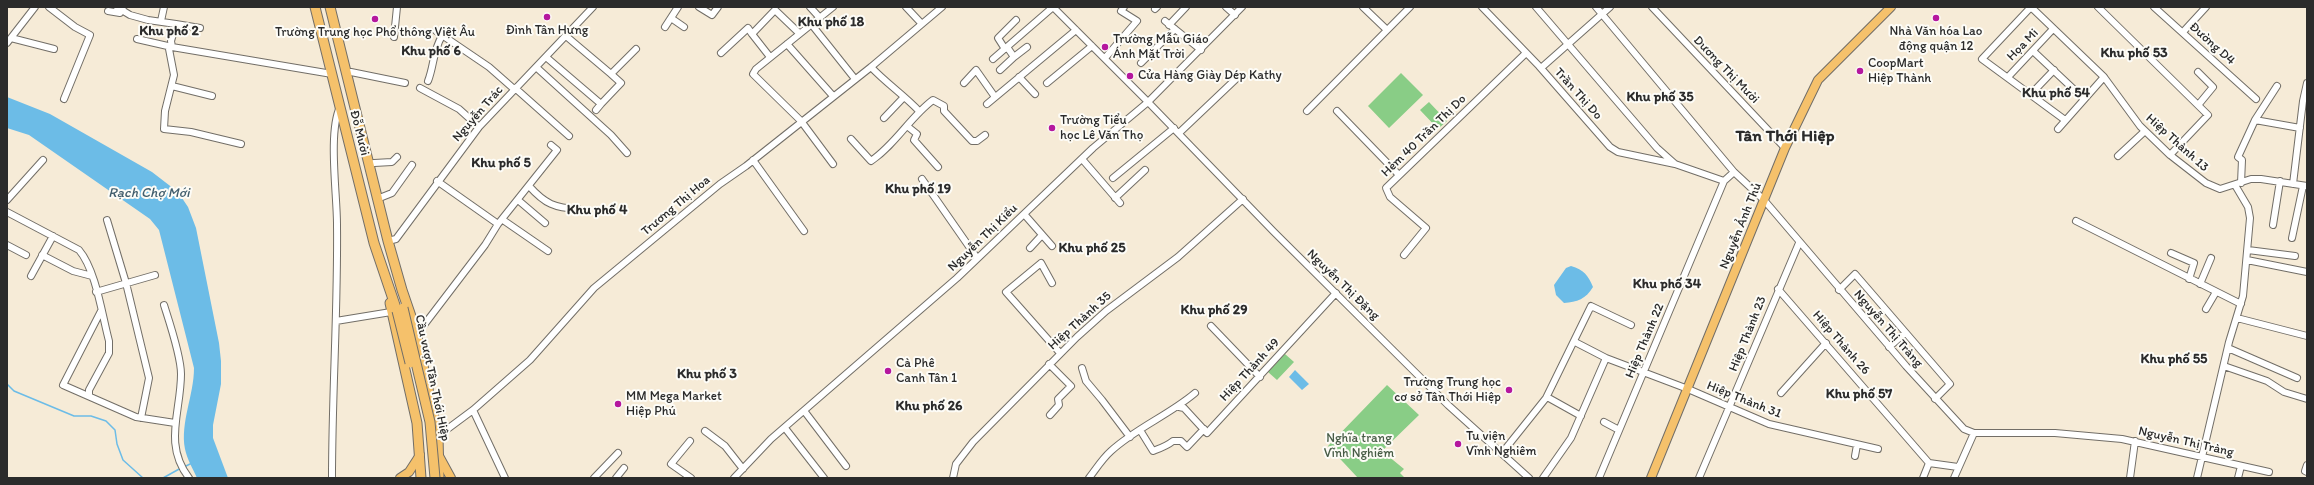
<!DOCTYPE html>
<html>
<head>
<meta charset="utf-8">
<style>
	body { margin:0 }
	#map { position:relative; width:2314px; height:485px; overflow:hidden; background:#f6ebd7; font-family:Itim,sans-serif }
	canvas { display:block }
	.frame { position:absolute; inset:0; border:8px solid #2b2b2b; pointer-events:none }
</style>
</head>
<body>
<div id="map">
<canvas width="2314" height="485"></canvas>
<div class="frame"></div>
</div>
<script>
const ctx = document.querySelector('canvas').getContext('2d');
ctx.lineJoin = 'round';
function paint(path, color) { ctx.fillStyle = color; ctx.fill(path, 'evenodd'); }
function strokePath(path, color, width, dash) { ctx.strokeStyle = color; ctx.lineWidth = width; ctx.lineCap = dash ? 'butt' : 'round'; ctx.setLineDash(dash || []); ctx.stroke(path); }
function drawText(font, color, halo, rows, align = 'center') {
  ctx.font = font + ' Itim,sans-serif'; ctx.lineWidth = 4; ctx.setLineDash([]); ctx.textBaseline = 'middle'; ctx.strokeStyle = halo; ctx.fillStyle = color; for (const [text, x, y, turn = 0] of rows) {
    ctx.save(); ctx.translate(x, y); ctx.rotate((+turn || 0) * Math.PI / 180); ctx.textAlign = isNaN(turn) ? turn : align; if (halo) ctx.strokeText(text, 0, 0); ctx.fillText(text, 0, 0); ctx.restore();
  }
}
const green = new Path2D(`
	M1401 73 1423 95 1389 128 1368 106Z
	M1429 102 1447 121 1438 129 1420 110Z
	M1285 354 1294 362 1277 380 1268 372Z
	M1387 385 1419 415 1382 451 1404 469 1400 473 1405 478H1358L1328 446Z`);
const water = new Path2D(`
	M7 97 50 114 152 172 178 192 188 207 196 228 219 343 221 361V384L213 425V438L228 478H197C193 469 187 459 185 449 180 423 194 395 194 368L159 230 150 219 29 135 7 128Z
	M1571 266C1584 270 1588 275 1593 287 1586 299 1577 302 1564 303L1556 295 1554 285 1566 268Z
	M1295 370 1309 384 1302 390 1289 377Z`);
const stream = new Path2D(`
	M7 384 14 391 74 416H91L106 421 115 430 117 444 123 460 143 478
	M184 467 192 463
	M163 478 181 468`);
const minor = new Path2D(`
	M49 7 75 27 90 35 64 99
	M117 7 130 15 148 20 176 24 171 41 172 47 137 39
	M699 7 712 15 718 7
	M810 7 820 18
	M833 7 756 69 753 74 801 121 833 164
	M906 7 921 23
	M1053 7 1148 102 1274 232 1448 405 1529 478
	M1226 7 1235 15
	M1363 7 1387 30
	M1482 7 1539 66 1610 147 1618 152 1675 164
	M1536 7 1657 148 1675 164 1724 181
	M1596 7 1734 172 1764 200 1906 366 1964 429 1974 433H2055L2122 439 2269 472
	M1652 7 1785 148
	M2031 7 2104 77 2140 126 2170 155 2206 183 2220 189 2251 179H2261L2307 186
	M2031 7 1982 59 2065 120
	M2098 7 2208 115 2170 155
	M2154 7 2256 99
	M1155 9 1157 7
	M108 11 120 13 123 7
	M671 18 684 27
	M161 21 164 7
	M1165 21 1201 50
	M176 24 200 28
	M812 25 855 79
	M1169 25 1186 7
	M665 27 678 7
	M436 31 489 67 514 89
	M2183 32 2206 7
	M752 34 770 57
	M566 36 611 74 636 49
	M394 37 397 7
	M11 38 54 49
	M7 43 35 7
	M787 44 833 96
	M1005 49 998 38 1016 20
	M2033 51 2084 99
	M721 53 748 28 752 34 775 10 799 33
	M546 57 601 104 621 83 611 74
	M1014 57 1027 47
	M1105 58 1137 21 1121 11 1124 7
	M993 59 1053 7
	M1141 63 1175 29
	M536 67 611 135 627 153
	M871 67C886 83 904 95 919 111
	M1541 68 1610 7
	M1000 70 1014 57 1007 47
	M351 72 405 83
	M2198 72 2213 87 2199 104
	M1019 77 1035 94
	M2008 77 2053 29
	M428 81C434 66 433 50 442 36
	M964 83 976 70 995 97
	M1047 83 1092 46
	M172 86 212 96
	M420 88 459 109 479 127
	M515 88 569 136
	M2031 94 2054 70
	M987 104 1076 30
	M596 110 601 104
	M1307 111 1410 7
	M1337 111 1399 175
	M884 118 904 97
	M2255 120 2300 128
	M907 126 917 134 914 140 938 167
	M2058 129 2104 77
	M1179 133 1238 77
	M851 139 871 161C896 144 910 117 933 100L944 106V111L972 141H977L985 135
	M241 144 191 132 164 129 165 111 174 75 169 49 172 47 332 74
	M2118 156 2145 131
	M1082 159 1120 203
	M753 160 804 231
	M374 163 392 162 397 157
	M1113 178 1174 128
	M922 179 977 258
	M437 181 498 224 557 150 551 145
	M2241 183 2242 160 2238 157 2255 120 2277 86
	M2293 184 2303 101 2307 83
	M529 186C545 204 555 208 578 209
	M382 197 392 193 412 165
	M1115 198 1145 170
	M7 200 43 160
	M518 200 545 223
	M7 212 79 250C96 270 102 315 109 341V353L89 390V396
	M1024 214 1052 246
	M107 220 126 283 149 378 141 418
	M503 220 548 251
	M2076 221 2241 304
	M2273 225 2280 181
	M2292 238 2303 186
	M388 241 396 239 479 127 593 7
	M7 245 26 255
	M1030 248 1042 235
	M2248 250 2295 256
	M2171 253 2194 263 2189 279
	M42 255 73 271 92 276
	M1404 255 1426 228 1390 197 1386 188 1526 53
	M2247 260 2307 272
	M31 276 53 236
	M1052 283 1041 263 1006 292 1060 353
	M2200 284 2211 258
	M1778 289 1929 463 1958 467
	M1839 290 1855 274 1950 384 1935 399
	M96 292 155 275
	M164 305C170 324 181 356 181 374 181 412 163 444 189 478
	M2206 309 2216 292
	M101 311 63 385 136 417 175 423
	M2237 318 2307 336
	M336 321 391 312
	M1211 326 1260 377
	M415 328 424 325 485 245 498 224
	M1575 342 1606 358 1688 389 1769 424 1878 449
	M1889 347 1905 333
	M2228 348 2297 378
	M1049 364 1071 386 1058 399 1059 405 1050 415
	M2224 366 2267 381 2284 392 2307 399
	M1082 368 1086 381 1102 400 1130 437
	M1781 393 1826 343
	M1547 397 1581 416
	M1179 407 1184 408 1207 433 1336 293
	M473 410 505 478
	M805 412 846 466
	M1604 422 1619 430
	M785 428 824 478
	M1140 430 1153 451C1161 448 1167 446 1173 441H1181L1187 447 1204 429
	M705 431 725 446 743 469
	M438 436 473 410 530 360 594 288 720 184 746 166 871 67 942 7
	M690 441 671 464 691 478
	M1502 453 1546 398 1591 306 1631 325
	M1855 456 1857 445
	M2307 465 2305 471 2307 472
	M332 478C332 393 338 309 337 224 337 194 328 132 340 107
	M594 478 618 453
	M616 478 624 468
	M734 478 771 439 957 278 1093 148 1148 102 1242 7
	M953 478 956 464 973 442 1077 337 1106 311 1178 257 1243 199
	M1089 478C1096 469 1102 459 1111 451 1136 428 1169 415 1195 393
	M1543 478 1571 438 1606 358
	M1599 478 1724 181 1734 172
	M1699 478 1799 243
	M1923 478 1929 463
	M1954 478 1974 433
	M2130 478 2135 441
	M2197 478 2229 342 2243 296 2250 218 2248 207 2235 185
	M2238 478 2241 466`);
const major = new Path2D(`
	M439 456 451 478
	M400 478 409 472 420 455
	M1651 478 1785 148 1818 80 1891 7`);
const highway = new Path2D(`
	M315 7 374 243 397 311
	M330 7 388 241 402 290 415 328 438 436 439 478
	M390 303 417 423 421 478`);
const highwayBridge = new Path2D(`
	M403 308 430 422 435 478
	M397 311 410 363`);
const markers = [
	[547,17,4,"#b5179e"],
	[1936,18,4,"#b5179e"],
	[375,19,4,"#b5179e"],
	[1105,47,4,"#b5179e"],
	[1860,71,4,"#b5179e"],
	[1130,76,4,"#b5179e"],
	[1052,128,4,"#b5179e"],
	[888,371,4,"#b5179e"],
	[1509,390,4,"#b5179e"],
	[618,404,4,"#b5179e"],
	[1458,444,4,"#b5179e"]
];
const poiNames = [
	["Đình Tân Hưng",547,31,"center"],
	["Nhà Văn hóa Lao",1936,32,"center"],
	["động quận 12",1936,47,"center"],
	["Trường Trung học Phổ thông Việt Âu",375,33,"center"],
	["Trường Mẫu Giáo",1113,40],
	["Ánh Mặt Trời",1113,55],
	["CoopMart",1868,64],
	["Hiệp Thành",1868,79],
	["Cửa Hàng Giày Dép Kathy",1138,76],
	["Trường Tiểu",1060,121],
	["học Lê Văn Thọ",1060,136],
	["Cà Phê",896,364],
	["Canh Tân 1",896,379],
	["Trường Trung học",1501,383,"right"],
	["cơ sở Tân Thới Hiệp",1501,398,"right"],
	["MM Mega Market",626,397],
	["Hiệp Phú",626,412],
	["Tu viện",1466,437],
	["Vĩnh Nghiêm",1466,452]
];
const streetNames = [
	["Đường D4",2212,44,42],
	["Họa Mi",2023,45,-46],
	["Dương Thị Mười",1726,70,46],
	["Trần Thị Do",1578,94,48],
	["Nguyễn Trác",478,114,-49],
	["Đỗ Mười",359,133,76],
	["Hẻm 40 Trần Thị Do",1424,136,-44],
	["Hiệp Thành 13",2177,143,42],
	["Trương Thị Hoa",676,206,-40],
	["Nguyễn Ảnh Thủ",1741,226,-68],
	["Nguyễn Thị Kiểu",983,238,-44],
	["Nguyễn Thị Đặng",1343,285,44],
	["Hiệp Thành 35",1080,321,-42],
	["Nguyễn Thị Tràng",1888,329,49],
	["Hiệp Thành 23",1748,334,-68],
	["Hiệp Thành 22",1645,341,-67],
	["Hiệp Thành 26",1841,343,49],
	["Hiệp Thành 49",1250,370,-47],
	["Cầu vượt Tân Thới Hiệp",432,378,78],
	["Hiệp Thành 31",1744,400,22],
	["Nguyễn Thị Tràng",2186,442,13]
];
const parkNames = [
	["Nghĩa trang",1359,439],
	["Vĩnh Nghiêm",1359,454]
];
const neighbourhoodNames = [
	["Khu phố 18",831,22],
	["Khu phố 2",169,31],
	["Khu phố 6",431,51],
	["Khu phố 53",2134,53],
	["Khu phố 54",2056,93],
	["Khu phố 35",1660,97],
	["Khu phố 5",501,163],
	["Khu phố 19",918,189],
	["Khu phố 4",597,210],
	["Khu phố 25",1092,248],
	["Khu phố 34",1667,284],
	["Khu phố 29",1214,310],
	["Khu phố 55",2174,359],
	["Khu phố 3",707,374],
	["Khu phố 57",1859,394],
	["Khu phố 26",929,406]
];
const waterNames = [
	["Rạch Chợ Mới",149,193]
];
const districtNames = [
	["Tân Thới Hiệp",1785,137]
];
paint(green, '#89cd86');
paint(water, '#6cbce7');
strokePath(stream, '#6cbce7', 1.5);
strokePath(minor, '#726e67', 8);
strokePath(major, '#726e67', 10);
strokePath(highway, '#726e67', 11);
strokePath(minor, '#fff', 6);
strokePath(major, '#f5c16b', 8);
strokePath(highway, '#f5c16b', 9);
strokePath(highwayBridge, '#726e67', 11, []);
strokePath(highwayBridge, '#f5c16b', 9);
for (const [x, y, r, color] of markers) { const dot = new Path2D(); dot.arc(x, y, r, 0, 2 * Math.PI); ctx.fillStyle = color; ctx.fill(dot); strokePath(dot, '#fdfcf7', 1.5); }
drawText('13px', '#2b2b2b', '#fdfcf7', poiNames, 'left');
drawText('13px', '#2b2b2b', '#fdfcf7', streetNames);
drawText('13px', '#475c46', '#fdfcf7', parkNames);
drawText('bold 14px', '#2b2b2b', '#fdfcf7', neighbourhoodNames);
drawText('italic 14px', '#425e6d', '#fdfcf7', waterNames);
drawText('bold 17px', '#2b2b2b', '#fdfcf7', districtNames);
</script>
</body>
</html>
